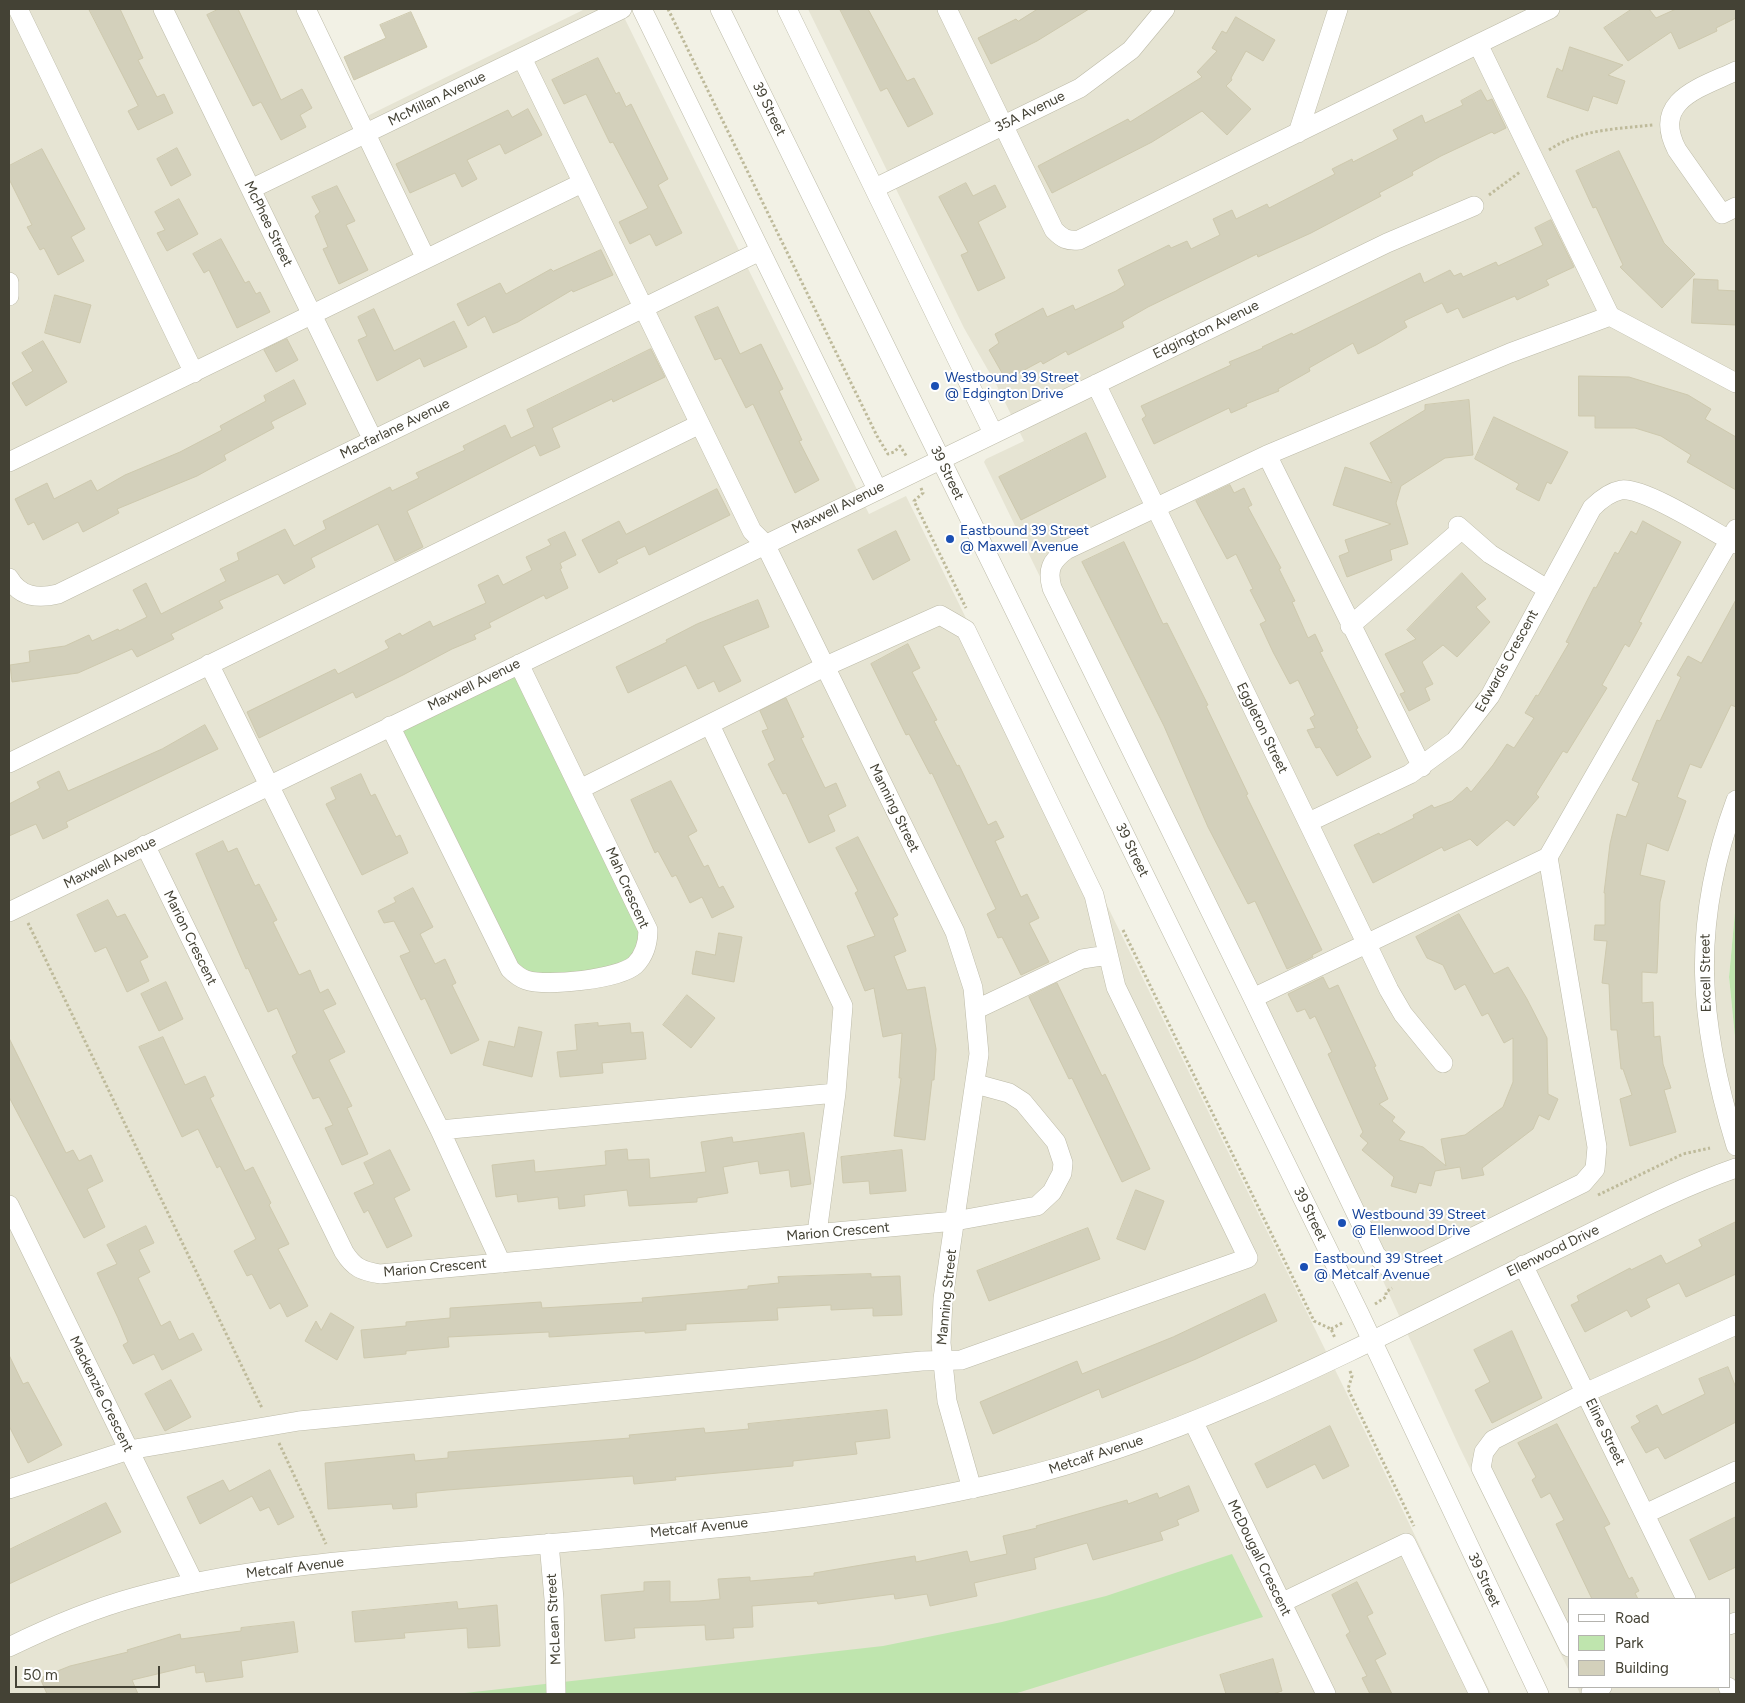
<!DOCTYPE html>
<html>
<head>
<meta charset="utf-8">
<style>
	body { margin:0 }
	#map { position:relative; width:1745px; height:1703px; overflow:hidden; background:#f2f1e5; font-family:Figtree,sans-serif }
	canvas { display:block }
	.frame { position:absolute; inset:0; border:10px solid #444235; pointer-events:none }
	.legend { position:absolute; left:1568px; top:1598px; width:162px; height:90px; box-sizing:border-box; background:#fff; border:1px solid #b4b3ae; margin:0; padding:6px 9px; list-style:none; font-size:15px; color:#444235 }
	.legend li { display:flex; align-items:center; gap:10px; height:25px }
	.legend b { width:25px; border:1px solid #b4b3ae }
	.scale { position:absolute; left:15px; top:1666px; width:145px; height:22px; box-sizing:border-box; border:2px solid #444235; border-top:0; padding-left:6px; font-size:15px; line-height:18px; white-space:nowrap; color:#444235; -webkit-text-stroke:4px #fff; paint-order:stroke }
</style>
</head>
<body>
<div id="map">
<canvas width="1745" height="1703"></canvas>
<div class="frame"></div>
<ul class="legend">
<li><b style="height:6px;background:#fff"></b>Road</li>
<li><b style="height:14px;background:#bfe5ae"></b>Park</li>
<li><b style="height:14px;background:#d3d0bb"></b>Building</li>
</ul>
<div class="scale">50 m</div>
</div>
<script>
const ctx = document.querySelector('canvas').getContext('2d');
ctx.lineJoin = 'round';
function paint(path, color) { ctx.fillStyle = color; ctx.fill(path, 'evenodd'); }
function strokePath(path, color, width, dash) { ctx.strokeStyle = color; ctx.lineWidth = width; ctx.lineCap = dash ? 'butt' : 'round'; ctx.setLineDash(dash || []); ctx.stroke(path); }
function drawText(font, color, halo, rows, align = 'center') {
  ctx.font = font + ' Figtree,sans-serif'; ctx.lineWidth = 4; ctx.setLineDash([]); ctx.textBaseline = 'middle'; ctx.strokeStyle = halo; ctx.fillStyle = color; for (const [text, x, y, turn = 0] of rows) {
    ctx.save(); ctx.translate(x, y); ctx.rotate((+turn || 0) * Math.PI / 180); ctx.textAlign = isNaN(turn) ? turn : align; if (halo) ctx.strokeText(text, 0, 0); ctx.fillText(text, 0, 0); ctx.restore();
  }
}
const residential = new Path2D(`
	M9 9H301L355 122 585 9H620L869 514 906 496 1345 1390 1491 1694H9Z
	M808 9H1736V901L1729 977 1736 1047V1694H1580L1577 1687H1729V1599H1569V1671L1459 1446 1379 1272 984 462 986 459 1024 441 996 384 964 328Z`);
const green = new Path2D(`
	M519 664 644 919 636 964 527 980 390 726Z
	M1736 901V1047L1729 977Z
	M1232 1554 1263 1617 1014 1694H456L883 1646 1002 1622 1106 1596Z`);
const building = new Path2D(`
	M89 9H120L143 58 138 60 157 97 164 94 173 113 138 130 128 111 138 106Z
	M219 9H238L281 100 302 89 312 108 300 115 306 127 281 140 261 102 253 106 207 15Z
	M840 9H868L907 81 914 78 933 114 908 127 887 88 881 91Z
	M1038 9H1089L1037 41 991 64 978 38 1016 19 1018 21Z
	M1632 9H1649L1656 18 1676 9H1736V18L1716 28 1717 31 1679 49 1671 32 1628 61 1604 28Z
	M411 12 427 47 354 80 344 57 386 38 380 25Z
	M1236 17 1275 40 1263 61 1246 51 1231 78 1232 80 1226 86 1251 109 1227 135 1202 111 1152 142 1052 193 1038 166 1128 119 1130 122 1202 77 1197 72 1217 51 1212 48 1222 31 1226 33Z
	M1570 47 1623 65 1608 75 1625 81 1617 104 1593 96 1588 111 1547 97 1557 68 1562 71Z
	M598 58 616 94 619 92 626 107 631 104 668 179 658 185 682 233 656 246 650 234 630 244 619 222 648 208 613 142 610 143 586 94 564 104 552 80Z
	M1481 90 1487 101 1492 99 1506 128 1494 134 1492 132 1441 156 1412 172 1413 175 1379 193 1381 196 1311 233 1258 257 1257 254 1148 307 1122 322 1124 327 1068 355 1066 351 1043 364 1041 361 1006 380 989 350 999 343 995 334 1043 308 1047 317 1073 305 1075 310 1116 291 1125 285 1118 270 1169 245 1171 248 1187 241 1191 249 1220 235 1213 219 1232 210 1236 219 1267 204 1269 208 1335 174 1332 169 1352 159 1353 162 1398 139 1393 130 1422 115 1425 123 1463 105 1461 101Z
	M528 109 542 135 505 154 500 144 467 160 477 179 462 187 455 173 410 193 396 164 508 110 512 117Z
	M177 148 191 175 171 186 157 159Z
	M42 149 85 229 71 237 84 261 58 275 44 248 40 250 27 227 32 225 9 179V166Z
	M1619 151 1664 243 1695 274 1662 308 1620 267 1623 265 1596 207 1593 208 1576 171Z
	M966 183 973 196 995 185 1006 207 978 222 1005 278 978 291 961 255 968 252 939 197Z
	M337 186 355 221 346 225 368 270 339 284 323 249 328 247 315 216 320 212 312 197Z
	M179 199 198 234 167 251 157 233 165 230 155 212Z
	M1551 220 1574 267 1546 280 1549 285 1517 300 1515 296 1463 318 1458 308 1447 313 1442 303 1404 321 1407 327 1376 345 1358 354 1353 343 1309 368 1310 371 1278 389 1279 391 1246 404 1247 406 1231 413 1229 408 1154 444 1142 419 1146 416 1141 406 1231 365 1229 362 1263 348 1262 347 1292 333 1293 335 1420 273 1424 283 1450 270 1454 276 1461 273 1463 277 1496 262 1498 266 1543 245 1535 228Z
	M221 239 245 283 249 281 256 294 260 292 270 312 237 328 209 270 204 273 193 254Z
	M601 250 613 275 573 292 572 290 518 322 493 333 485 316 468 326 457 304 500 283 506 294 551 269 553 271Z
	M1694 279 1718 280V290L1736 291V325L1692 323Z
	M55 295 91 305 80 343 45 333Z
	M718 307 740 354 761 344 783 389 779 391 802 440 799 441 819 480 795 493 753 404 746 408 721 358 715 360 695 317Z
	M374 309 394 351 454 321 467 347 424 367 420 358 377 381 358 340 367 336 358 317Z
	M287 339 298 360 276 372 264 350Z
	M43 341 67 382 26 406 12 383 33 371 22 353Z
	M651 349 665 377 613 402 612 399 552 428 560 447 540 456 535 445 407 511 423 547 395 561 378 524 311 558 315 567 284 584 278 574 219 601 223 608 171 634 174 639 137 657 132 649 78 673 12 682 10 665 30 662 29 651 65 646 89 635 92 641 118 629 119 631 147 617 133 590 146 583 161 614 226 581 220 569 239 560 237 553 285 529 294 546 326 529 323 521 390 487 392 491 419 478 416 473 465 450 463 446 505 425 511 438 534 427 527 410Z
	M1579 376 1629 377 1688 395 1711 409 1705 419 1736 437V490L1687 462 1691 455 1661 436 1635 428H1595V416H1579Z
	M294 380 306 404 271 422 274 428 224 455 226 460 197 476 117 509 119 513 83 532 78 522 43 540 34 522 28 525 15 499 47 483 54 499 91 480 97 491 125 475 180 452 222 430 220 426 266 401 264 396Z
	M1469 400 1473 455 1445 458 1401 486 1396 503 1408 544 1390 550 1392 560 1347 577 1339 556 1349 552 1345 540 1391 524 1333 505 1345 467 1392 483 1370 443 1425 410V405Z
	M1494 417 1568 452 1551 484 1547 482 1539 501 1516 489 1519 484 1475 459Z
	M1086 433 1106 477 1021 520 999 477Z
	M1230 485 1234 493 1244 488 1252 505 1248 507 1281 568 1279 569 1295 601 1292 602 1308 638 1315 634 1323 651 1320 652 1358 728 1356 729 1371 757 1337 776 1320 747 1316 748 1307 730 1315 728 1310 718 1315 715 1298 680 1290 684 1273 652 1260 624 1266 621 1250 590 1253 589 1236 554 1227 559 1196 501Z
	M717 489 730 515 649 555 645 546 616 560 618 563 599 573 582 540 619 521 626 534Z
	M1643 521 1681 542 1639 622 1642 623 1629 647 1625 644 1602 685 1607 688 1567 753 1563 751 1536 794 1539 797 1514 826 1507 820 1477 846 1470 839 1444 851 1442 847 1373 883 1354 845 1379 833 1380 835 1414 818 1413 815 1432 805 1434 808 1452 801 1467 787 1471 792 1493 765 1507 744 1514 748 1534 718 1525 713 1536 695 1538 696 1569 643 1566 642 1594 587 1596 588 1615 552 1618 554 1631 531 1636 534Z
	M896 531 910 560 873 580 858 550Z
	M565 532 576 555 560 563 562 568 560 569 568 588 546 599 544 595 489 623 491 627 474 635 476 639 452 649 403 675 356 698 353 692 259 738 247 712 335 669 338 674 389 648 385 641 400 633 402 636 430 621 433 627 486 603 478 585 498 575 503 585 532 570 526 557 551 545 548 540Z
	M1124 542 1163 624 1167 623 1208 705 1206 706 1248 794 1246 795 1322 950 1312 955 1313 957 1287 969 1255 901 1248 904 1208 827 1164 726 1082 562Z
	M1462 573 1486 599 1476 607 1490 622 1457 657 1443 645 1422 662 1433 684 1425 688 1430 700 1409 711 1400 694 1405 692 1385 654 1416 639 1407 630Z
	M758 600 769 627 723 646 741 681 719 692 714 681 698 689 686 665 628 693 616 667 667 642 666 640 697 624Z
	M1736 600V707L1731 705 1701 768 1690 764 1677 797 1686 801 1668 851 1647 843 1640 875 1665 881 1660 902 1657 973 1642 972V1003L1653 1002 1654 1037 1660 1036 1663 1064 1671 1088 1664 1090 1676 1132 1630 1146 1620 1099 1632 1095 1623 1069H1621L1617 1030H1611L1609 984 1602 983 1607 941 1594 940 1595 925H1605V893H1604L1610 844 1617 814 1626 817 1639 783 1632 780 1657 720 1660 721 1681 677 1677 675 1688 656 1701 663Z
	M908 644 920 668 912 672 937 720 934 721 957 766 959 765 988 825 996 821 1004 837 995 841 1021 897 1027 894 1039 918 1029 923 1049 962 1021 975 1002 937 998 938 987 914 996 909 932 773 930 774 909 734 906 735 871 664Z
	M786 698 804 737 801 738 825 788 836 783 846 806 828 815 835 831 809 843 786 793 783 794 768 764 775 760 762 731 768 729 760 711Z
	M205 725 218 749 66 822 68 827 43 839 36 824 9 836V804L40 788 37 782 59 771 68 791 162 749Z
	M361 774 371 796 375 794 396 837 400 835 408 853 362 875 326 804 336 799 331 788Z
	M671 781 697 831 688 836 704 867 708 865 719 888 723 886 734 907 712 918 702 897 690 903 676 875 672 877 658 851 655 853 631 800Z
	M858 837 898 915 893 918 906 951 894 956 907 990 925 987 936 1049 934 1080H932L925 1140 894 1136 901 1078H899L902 1033 883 1037 874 988 865 991 847 946 875 936 855 893 858 891 836 848Z
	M223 841 228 852 237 848 255 886 259 884 277 920 273 922 299 975 310 970 320 993 328 989 336 1004 323 1010 345 1052 329 1060 352 1106 347 1108 368 1154 342 1165 325 1128 333 1125 319 1097 313 1099 292 1056 297 1053 277 1008 268 1012 248 968 246 969 196 854Z
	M413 888 433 927 420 934 435 964 445 959 456 983 452 985 479 1040 451 1054 425 998 421 1000 400 956 410 952 394 921 384 923 378 911 396 902 394 898Z
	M108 900 117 917 125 914 148 957 140 961 149 981 127 992 106 947 95 952 77 915Z
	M1459 914 1494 974 1508 967 1527 999 1547 1038 1548 1094 1558 1099 1549 1120 1539 1115 1533 1129 1482 1168 1484 1175 1462 1179 1460 1167 1435 1171 1431 1186 1419 1183 1416 1193 1391 1186 1394 1177 1362 1150 1368 1143 1360 1136 1363 1132 1328 1054 1332 1052 1315 1016 1310 1019 1305 1009 1297 1012 1288 994 1323 977 1329 989 1338 985 1376 1066 1374 1067 1388 1099 1379 1104 1395 1117 1392 1121 1405 1132 1399 1140 1423 1147 1446 1166 1441 1139 1465 1135 1503 1107 1513 1082V1038L1504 1043 1488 1013 1482 1016 1465 984 1455 990 1443 965 1427 958 1416 937Z
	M719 933 742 937 734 982 692 974 696 951 715 955Z
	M166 982 183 1019 159 1031 141 994Z
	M1057 983 1102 1076 1105 1074 1150 1169 1122 1182 1072 1078 1069 1079 1029 997Z
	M687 995 715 1018 691 1048 663 1025Z
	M598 1023V1026L630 1023 631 1033 643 1032 646 1059 602 1063 603 1073 560 1077 557 1052 577 1050 575 1025Z
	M519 1027 542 1032 532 1077 483 1065 489 1041 514 1047Z
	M163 1037 185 1085 205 1076 214 1096 210 1098 245 1171 253 1167 271 1203 269 1205 289 1244 278 1249 308 1306 287 1317 280 1303 270 1309 252 1274 247 1276 234 1251 256 1239 220 1166 217 1168 198 1129 182 1137 139 1047Z
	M9 1038 66 1153 73 1150 79 1161 91 1155 103 1181 87 1189 105 1227 84 1238 9 1097Z
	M804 1133 811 1184 791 1187 789 1170 760 1174 758 1161 723 1167 728 1193 697 1198V1202L629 1206 627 1190 584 1195 585 1206 559 1209 558 1197 518 1202 517 1194 496 1197 492 1165 534 1160 535 1172 606 1165 605 1151 627 1149 628 1160 649 1159 650 1178 706 1172 701 1142 732 1137 733 1142Z
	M390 1150 410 1190 394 1198 412 1236 387 1248 368 1210 364 1213 354 1193 374 1184 364 1163Z
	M902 1150 906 1191 870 1194 869 1181 843 1183 841 1157Z
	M1136 1190 1164 1201 1145 1250 1117 1239Z
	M1736 1222V1274L1686 1297 1679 1283 1646 1299 1650 1307 1631 1317 1627 1310 1585 1332 1571 1305 1579 1301 1577 1296 1630 1268 1631 1270 1661 1255 1666 1264 1702 1246 1699 1240Z
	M146 1226 154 1243 139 1250 150 1272 138 1278 161 1326 170 1321 179 1340 193 1333 202 1350 162 1370 154 1354 133 1364 123 1345 128 1342 118 1318 97 1273 117 1264 107 1245Z
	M1088 1228 1100 1259 989 1301 977 1271Z
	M871 1274V1277L900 1276 902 1315 873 1316V1308L831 1310V1305L777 1308 778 1320 686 1324V1330L645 1333V1331L549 1337V1332L448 1337 449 1347 406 1351V1354L364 1358 361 1330 406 1326V1322L450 1318V1308L541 1302 542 1308 643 1302 642 1298 748 1289V1286L779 1283 778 1277Z
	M1265 1294 1277 1321 1196 1359 1102 1398 1099 1389 993 1434 980 1402 1077 1361 1082 1374 1173 1337Z
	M331 1313 354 1327 337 1360 305 1341 316 1321 321 1330Z
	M1512 1331 1542 1398 1492 1423 1475 1390 1490 1382 1474 1350Z
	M9 1355 23 1384 28 1382 62 1445 28 1463 9 1426Z
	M1728 1367 1736 1388V1422L1665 1459 1658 1447 1646 1453 1631 1427 1640 1422 1636 1416 1657 1405 1662 1415 1705 1394 1699 1379Z
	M171 1380 191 1417 165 1431 145 1394Z
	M887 1410 890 1438 855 1442 857 1454 793 1461V1466L675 1477 676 1480 634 1484 633 1476 447 1490 416 1493 417 1507 393 1509 392 1504 328 1509 325 1463 414 1454 415 1461 448 1458V1452L630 1438 629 1435 704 1428 705 1433 749 1429 748 1424Z
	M1557 1424 1610 1524 1604 1527 1629 1579 1632 1577 1639 1591 1635 1593 1638 1599H1592L1556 1524 1564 1520 1550 1493 1541 1498 1532 1480 1536 1477 1518 1443Z
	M1330 1426 1349 1466 1323 1479 1315 1464 1267 1488 1255 1464Z
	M270 1470 294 1517 278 1525 269 1507 260 1511 252 1496 200 1524 187 1497 223 1480 229 1491Z
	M1189 1486 1199 1511 1177 1520 1179 1525 1160 1532 1163 1540 1093 1560 1087 1543 1034 1558 1036 1569 974 1583 977 1596 930 1606 927 1594 895 1599 894 1594 818 1604 817 1601 752 1606 753 1627 733 1628 734 1638 706 1640 705 1625 634 1628 635 1638 605 1641 601 1595 644 1591V1582L670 1581V1602L699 1601 720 1599 718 1579 750 1577V1581L814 1576V1573L915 1556 916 1562 967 1551 970 1562 1007 1554 1003 1536 1037 1528 1036 1526 1127 1500 1128 1504 1157 1493 1159 1498Z
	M106 1503 121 1532 9 1584V1550Z
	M1736 1517V1567L1709 1580 1690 1540Z
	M1357 1582 1373 1613 1367 1616 1386 1654 1375 1660 1392 1694H1370L1362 1678 1367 1676 1346 1635 1350 1632 1332 1595Z
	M457 1602 458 1609 497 1605 500 1646 468 1648 467 1628 404 1633 405 1638 355 1642 352 1612Z
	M294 1622 298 1652 241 1661 243 1677 206 1682 204 1672 196 1673 195 1665 132 1680 138 1694H47L40 1678 70 1666 128 1652 127 1650 180 1634 181 1639 241 1631V1628Z
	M1273 1659 1282 1691 1273 1694H1226L1220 1675Z`);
const path = new Path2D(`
	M668 9 877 436 888 454 894 452 900 446 907 457
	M1549 150C1580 129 1617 129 1653 125
	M1489 195 1520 172
	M921 488 923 493 914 501 966 608
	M28 923 262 1408
	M1123 930 1314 1321 1331 1329 1335 1338
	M1598 1195 1683 1154 1710 1148
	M1375 1304 1386 1297V1292L1392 1288
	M1331 1329 1344 1322
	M1350 1371 1352 1376 1348 1389 1414 1526
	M279 1443 326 1544`);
const minor = new Path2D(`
	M18 9 194 373
	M163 9 373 440
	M306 9 426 259
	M642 9 877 489
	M720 9 1359 1313 1539 1694
	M787 9 993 433
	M947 9 1054 230C1063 239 1067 241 1079 240L1478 44
	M1550 9 1478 44 1610 316
	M522 58 752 531 765 544 955 932 973 988 979 1054 943 1299 941 1343 947 1401 972 1489
	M1736 71C1700 88 1651 100 1677 150L1722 214 1736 207
	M1298 133 1338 9
	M875 188 1080 88 1131 50 1165 9
	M251 189 622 9
	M9 282V296
	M1736 383 1610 316 1510 353 1267 455 1066 550C1051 561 1047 570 1052 588L1253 998 1376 1255 1390 1269 1406 1270 1583 1183 1595 1169 1597 1147 1548 857 1736 529
	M1096 384 1389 990 1403 1014 1443 1063
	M1267 455 1422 767
	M9 462 582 183
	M1458 526 1490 554 1547 589
	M9 578C20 597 38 599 58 594L760 251
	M1350 626 1461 530
	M209 664 440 1130 501 1263
	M710 725 843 1006 836 1093 817 1233
	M390 726 510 969C515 974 520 978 526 980 547 987 619 979 635 965 645 955 648 943 648 930L519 664
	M9 763 700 424
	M1736 800C1690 925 1698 1021 1736 1146
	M1309 822 1410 774 1455 741 1490 696 1592 508C1600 500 1610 492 1621 490 1643 486 1714 532 1736 544
	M145 845 344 1252C354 1268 362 1271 380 1274L955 1221 1037 1206 1052 1192 1062 1173 1063 1163 1056 1142 1023 1102 1009 1093 976 1084
	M9 912 1387 243 1474 206
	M1253 998 1548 857
	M977 1009 1082 959 1108 955
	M440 1130 836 1093
	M9 1205 194 1583
	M1523 1265 1686 1599
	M1193 1421 1326 1694
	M9 1489 129 1450 299 1421 922 1361 961 1360 1248 1258 1116 987 1094 895 966 630 940 615 824 667 580 789
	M1645 1514 1736 1471
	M549 1543 554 1599 556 1694
	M1281 1603 1406 1543 1479 1694
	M1729 1625 1736 1622
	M9 1647C50 1627 92 1609 136 1597 250 1565 370 1559 487 1549 662 1534 839 1521 1010 1480 1202 1435 1378 1336 1554 1251 1614 1222 1673 1190 1736 1168
	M1569 1647 1481 1468 1484 1452 1493 1440 1585 1393 1736 1325
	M1728 1687 1732 1694
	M1591 1692 1602 1687`);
const markers = [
	[935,386,5,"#1a4fb4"],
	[950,539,5,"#1a4fb4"],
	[1342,1223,5,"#1a4fb4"],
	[1304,1267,5,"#1a4fb4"]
];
const streetNames = [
	["McMillan Avenue",437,99,-26],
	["39 Street",769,109,64],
	["35A Avenue",1030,112,-26],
	["McPhee Street",268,224,64],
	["Edgington Avenue",1206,330,-26],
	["Macfarlane Avenue",395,429,-26],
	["39 Street",947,473,64],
	["Maxwell Avenue",838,508,-26],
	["Edwards Crescent",1507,661,-61],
	["Maxwell Avenue",474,685,-26],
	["Eggleton Street",1262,728,64],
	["Manning Street",894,808,64],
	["39 Street",1132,850,64],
	["Maxwell Avenue",110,863,-26],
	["Mah Crescent",627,888,66],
	["Marion Crescent",190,938,64],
	["Excell Street",1706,973,-91],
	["39 Street",1310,1214,64],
	["Marion Crescent",838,1232,-5],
	["Ellenwood Drive",1553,1251,-26],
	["Marion Crescent",435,1268,-5],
	["Manning Street",947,1297,-84],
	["Mackenzie Crescent",101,1394,64],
	["Eline Street",1605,1432,64],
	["Metcalf Avenue",1096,1455,-18],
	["Metcalf Avenue",699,1528,-6],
	["McDougall Crescent",1259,1558,64],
	["Metcalf Avenue",295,1568,-7],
	["39 Street",1484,1580,65],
	["McLean Street",554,1619,-93]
];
const transitNames = [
	["Westbound 39 Street",945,378],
	["@ Edgington Drive",945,394],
	["Eastbound 39 Street",960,531],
	["@ Maxwell Avenue",960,547],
	["Westbound 39 Street",1352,1215],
	["@ Ellenwood Drive",1352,1231],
	["Eastbound 39 Street",1314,1259],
	["@ Metcalf Avenue",1314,1275]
];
paint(residential, '#e6e4d3');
paint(green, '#bfe5ae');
paint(building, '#d3d0bb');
strokePath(building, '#cec9ae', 1);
strokePath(minor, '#bdbba8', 20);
strokePath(path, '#beba9a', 3, [2.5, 2.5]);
strokePath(minor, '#fff', 19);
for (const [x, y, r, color] of markers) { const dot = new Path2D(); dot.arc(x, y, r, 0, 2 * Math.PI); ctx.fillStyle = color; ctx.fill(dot); strokePath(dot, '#fff', 2); }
drawText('14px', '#444235', '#fff', streetNames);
drawText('14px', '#164399', '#fff', transitNames, 'left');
</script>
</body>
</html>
